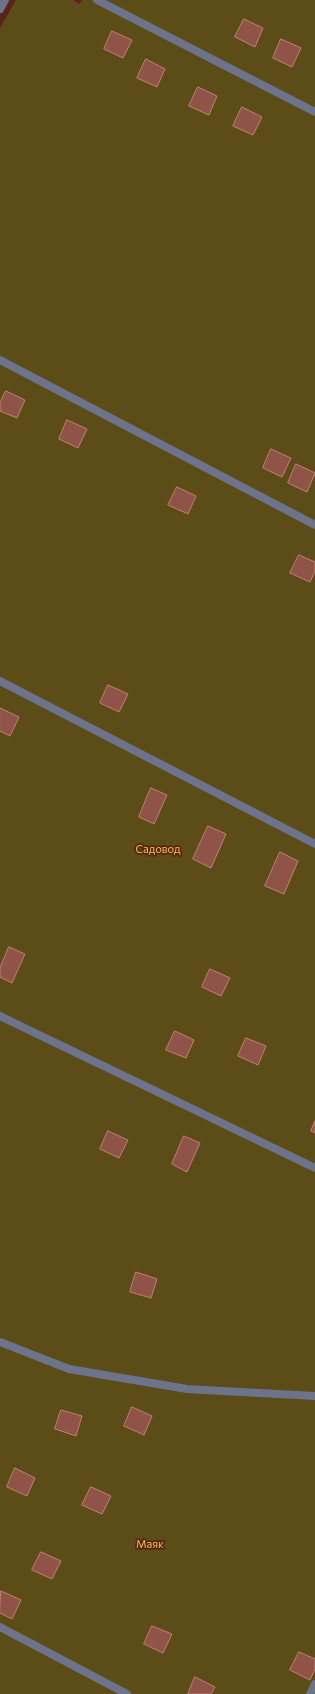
<!DOCTYPE html>
<html>
<head>
<meta charset="utf-8">
<style>
	body { margin:0 }
	canvas { display:block; background:#5a2419 }
</style>
</head>
<body>
<canvas width="315" height="1694"></canvas>
<script>
const ctx = document.querySelector('canvas').getContext('2d');
ctx.lineJoin = 'round';
function paint(path, color) { ctx.fillStyle = color; ctx.fill(path, 'evenodd'); }
function strokePath(path, color, width, dash) { ctx.strokeStyle = color; ctx.lineWidth = width; ctx.lineCap = dash ? 'butt' : 'round'; ctx.setLineDash(dash || []); ctx.stroke(path); }
function drawText(font, color, halo, rows, align = 'center') {
  ctx.font = font + ' Commissioner,sans-serif'; ctx.lineWidth = 3.5; ctx.setLineDash([]); ctx.textBaseline = 'middle'; ctx.strokeStyle = halo; ctx.fillStyle = color; for (const [text, x, y, turn = 0] of rows) {
    ctx.save(); ctx.translate(x, y); ctx.rotate((+turn || 0) * Math.PI / 180); ctx.textAlign = isNaN(turn) ? turn : align; if (halo) ctx.strokeText(text, 0, 0); ctx.fillText(text, 0, 0); ctx.restore();
  }
}
const green = new Path2D(`
	M16 0H73L79 4 82 0H315V1694H0V28Z`);
const building = new Path2D(`
	M244 19 263 28 255 47 235 37Z
	M112 31 132 40 123 58 104 49Z
	M281 39 301 48 292 67 273 58Z
	M146 59 165 69 157 87 137 78Z
	M198 87 217 96 209 115 189 106Z
	M242 107 262 117 253 135 233 126Z
	M6 391 25 400 17 418 0 411V403Z
	M67 420 87 429 78 448 59 439Z
	M271 449 291 458 282 477 263 468Z
	M296 464 315 473 307 492 288 483Z
	M177 487 196 496 188 514 168 505Z
	M299 555 315 562V571L310 582 290 573Z
	M108 685 128 694 119 712 100 703Z
	M0 708 19 717 10 736 0 731Z
	M151 788 167 795 154 824 139 817Z
	M208 826 226 834 211 868 193 859Z
	M280 852 298 861 284 894 265 886Z
	M9 947 25 954 12 983 0 977V968Z
	M210 969 230 978 221 996 202 987Z
	M175 1031 194 1040 186 1058 166 1050Z
	M246 1038 266 1046 258 1065 238 1056Z
	M315 1121V1133L311 1131Z
	M108 1131 128 1140 119 1158 100 1149Z
	M184 1136 200 1143 187 1172 172 1164Z
	M136 1272 157 1279 151 1298 130 1292Z
	M132 1407 152 1416 144 1435 124 1426Z
	M61 1410 82 1416 76 1436 55 1429Z
	M15 1468 35 1478 27 1496 7 1487Z
	M91 1487 111 1496 102 1514 82 1505Z
	M41 1552 61 1561 52 1579 32 1570Z
	M1 1591 21 1600 12 1619 0 1613Z
	M152 1626 172 1634 163 1653 144 1644Z
	M299 1652 315 1659V1669L310 1680 290 1670Z
	M195 1677 215 1687 211 1694H188Z`);
const service = new Path2D(`
	M97 0 315 112
	M0 360 315 525
	M0 681 315 844
	M0 1016 315 1168
	M0 1342 69 1369 187 1389 315 1396
	M0 1627 127 1694
	M310 1694 315 1684`);
const minor = new Path2D(`
	M0 9 5 0`);
const parkNames = [
	["Садовод",158,849],
	["Маяк",150,1544]
];
paint(green, '#5b4c18');
paint(building, '#8f5447');
strokePath(building, '#c18174', 1);
strokePath(service, '#6c738b', 8);
strokePath(minor, '#6c738b', 8);
drawText('11px', '#e8c344', '#5a2419', parkNames);
</script>
</body>
</html>
